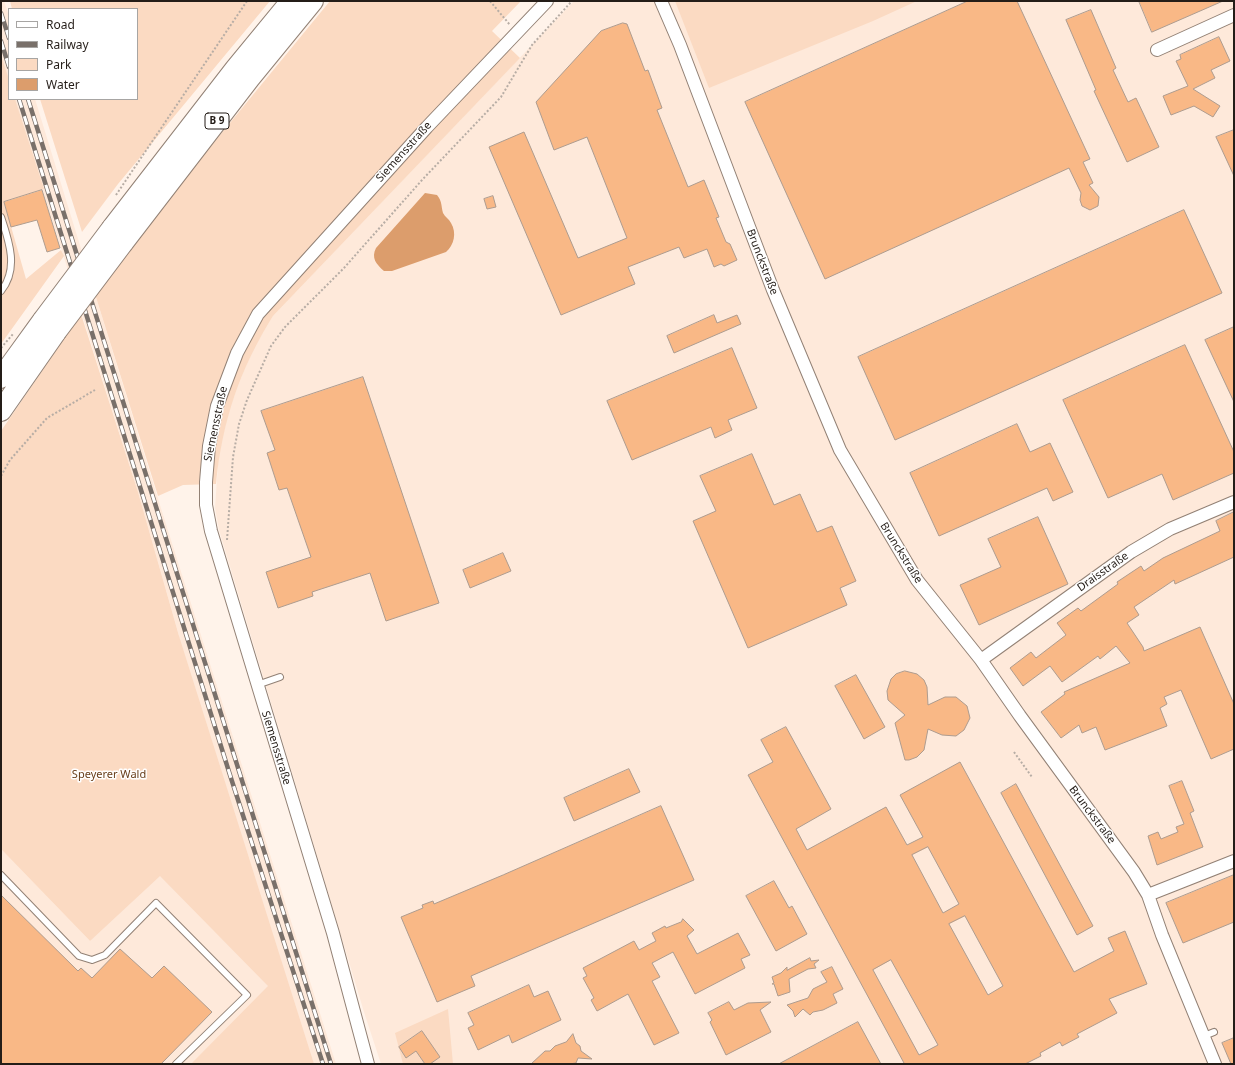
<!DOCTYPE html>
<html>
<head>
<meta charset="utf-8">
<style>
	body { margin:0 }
	#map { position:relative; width:1235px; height:1065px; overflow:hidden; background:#fff3ea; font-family:"Noto Sans",sans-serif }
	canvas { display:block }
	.frame { position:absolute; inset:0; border:2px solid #241d18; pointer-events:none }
	.legend { position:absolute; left:8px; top:8px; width:130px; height:92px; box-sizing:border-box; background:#fff; border:1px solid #a7a5a3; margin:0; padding:5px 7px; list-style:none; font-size:12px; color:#241d18 }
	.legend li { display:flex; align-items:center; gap:8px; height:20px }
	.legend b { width:20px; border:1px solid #a7a5a3 }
</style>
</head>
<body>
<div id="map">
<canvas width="1235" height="1065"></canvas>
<div class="frame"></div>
<ul class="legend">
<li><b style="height:5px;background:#fff"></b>Road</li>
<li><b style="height:5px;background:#79706a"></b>Railway</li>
<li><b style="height:11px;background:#fbdac2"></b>Park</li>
<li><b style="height:11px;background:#dc9d6c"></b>Water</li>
</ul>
</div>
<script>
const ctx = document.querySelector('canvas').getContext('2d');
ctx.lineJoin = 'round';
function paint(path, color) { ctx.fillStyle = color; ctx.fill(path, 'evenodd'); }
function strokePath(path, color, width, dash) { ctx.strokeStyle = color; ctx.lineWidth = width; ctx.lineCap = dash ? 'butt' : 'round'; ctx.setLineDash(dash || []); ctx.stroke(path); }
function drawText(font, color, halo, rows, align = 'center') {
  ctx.font = font + ' "Noto Sans",sans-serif'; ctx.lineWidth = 3; ctx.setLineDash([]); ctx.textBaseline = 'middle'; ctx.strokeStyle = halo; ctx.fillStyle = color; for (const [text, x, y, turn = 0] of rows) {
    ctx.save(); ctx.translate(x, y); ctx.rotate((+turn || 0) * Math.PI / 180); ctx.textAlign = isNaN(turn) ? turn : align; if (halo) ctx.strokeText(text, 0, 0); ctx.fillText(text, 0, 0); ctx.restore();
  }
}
const built = new Path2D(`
	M1 1H4L9 16V82L1 57Z
	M574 1H1234V1064H381L364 1012 219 530 215 508 219 450 230 407 243 373 256 344 273 316Z
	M14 99H35L154 486 336 1064H1V849L90 941 179 636 138 492Z`);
const green = new Path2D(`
	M10 1H270L118 184 82 232 40 99H137V9H12Z
	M330 1H521L492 31 520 58 273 316C240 369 222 421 216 484L183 485 158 496 95 294 156 213Z
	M675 1H917L873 21 709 88Z
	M1 55 9 80V99H15L44 189 4 202 26 279 61 250 64 256 1 344Z
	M81 314 138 492 179 636 314 1064H191L268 986 160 876 90 941 1 849V431Z
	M448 1009 453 1064H403L395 1033Z`);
const water = new Path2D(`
	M425 193 437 195C442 201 441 205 443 213 445 217 449 219 451 223 457 233 454 245 446 252L392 271H384C376 264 371 258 376 248Z`);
const building = new Path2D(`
	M968 1H1017L1090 159 1083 162 1093 183 1089 185 1099 197 1098 206 1090 210 1082 206 1080 200 1081 193 1069 168 825 279 745 102Z
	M1139 1H1223L1152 32Z
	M1091 10 1116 68 1113 70 1128 102 1136 98 1159 147 1127 162 1094 91 1096 90 1066 20Z
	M623 23 627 24 645 71 648 70 662 108 657 110 688 187 704 180 719 217 716 218 726 242 730 244 737 260 724 266 721 264 714 267 707 249 684 258 679 247 628 267 635 284 561 315 489 147 524 132 578 258 627 238 587 137 554 150 536 102 601 31Z
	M1219 37 1230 61 1211 70 1215 78 1193 89 1220 106 1213 117 1194 106 1171 115 1163 96 1188 86 1176 61 1181 59 1180 55Z
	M1234 130V176L1216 137Z
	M42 190 60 248 47 252 37 220 11 227 4 202Z
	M493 196 496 207 487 209 484 199Z
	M1184 210 1222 293 895 440 858 357Z
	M714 315 717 323 737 315 741 324 674 353 667 336Z
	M1234 327V402L1205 340Z
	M1185 345 1234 452V473L1173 500 1162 474 1108 498 1063 400Z
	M732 348 757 408 728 420 732 430 715 438 711 427 632 460 607 401Z
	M363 377 439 603 386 621 370 573 312 592 313 596 278 608 266 572 311 557 287 488 279 490 267 453 275 450 261 411Z
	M1017 424 1030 452 1050 443 1073 492 1053 501 1047 488 939 536 910 473Z
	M752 454 774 505 800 494 817 532 832 526 856 581 840 588 847 605 748 648 693 521 716 511 700 476Z
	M1234 512V557L1175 584 1174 580 1134 607 1139 615 1127 623 1143 647 1144 651 1200 627 1234 704V749L1211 759 1181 690 1164 697 1167 704 1160 708 1167 726 1105 750 1096 727 1082 733 1079 725 1061 738 1041 712 1065 694 1064 692 1130 663 1116 646 1100 659 1098 656 1062 682 1050 666 1023 686 1010 668 1031 652 1036 658 1066 635 1057 623 1078 608 1081 611 1118 584 1117 582 1141 566 1144 571 1163 558 1220 531 1216 521Z
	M1038 517 1068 584 979 625 960 585 1001 567 988 539Z
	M503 553 511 571 470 588 463 570Z
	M905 671 917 674 924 680 927 687 928 705 945 697H956L967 706 970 718 964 730 956 736 942 735 928 729 924 750 917 757 909 760H905L895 723 905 715 888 700 887 691 891 679 896 674Z
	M856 675 885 727 864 739 835 686Z
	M786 727 831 809 796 829 807 850 886 807 907 845 923 837 900 795 960 762 1074 972 1114 951 1108 938 1125 931 1147 984 1109 999 1117 1013 1077 1034 1079 1037 1062 1046 1060 1042 1040 1053 1041 1056 1025 1064H902L904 1063 748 775 773 762 761 740ZM928 847 959 904 943 913 912 855ZM965 916 1003 986 988 995 949 924ZM891 960 938 1045 919 1055 873 970Z
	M629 769 640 792 574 821 564 798Z
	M1182 781 1194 811 1190 813 1203 847 1157 865 1148 836 1158 832 1161 839 1178 832 1176 827 1184 824 1169 786Z
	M1016 784 1093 926 1077 935 1001 793Z
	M661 806 694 880 471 976 475 986 437 1002 401 917 423 908 422 905 433 901 434 904 503 875Z
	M1234 875V922L1183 943 1166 903Z
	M774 881 789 908 792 906 807 934 776 951 746 896Z
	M1 895 78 971 81 968 92 978 120 949 152 978 164 966 212 1012 161 1064H1Z
	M683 919 694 930 687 936 697 954 738 933 750 955 741 959 745 968 695 994 673 952 652 963 660 977 652 981 679 1033 654 1045 628 994 597 1011 591 1000 594 998 583 978 587 976 583 968 634 941 639 950 656 941 652 933 665 926 666 928 681 922Z
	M810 958 811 961 819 960 814 964 816 968 808 969 789 979 790 992 778 996 774 984H772L774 983 772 977 781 973 787 967V970Z
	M832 967 843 989 833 994 837 1003 823 1010 813 1012 810 1015 803 1009 795 1017 793 1011 787 1005 808 998 813 989 827 982 821 972Z
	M529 985 534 997 548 991 561 1020 512 1043 509 1035 478 1050 468 1028 474 1025 468 1013Z
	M729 1002 734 1010 748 1003 771 1002 760 1010 771 1032 726 1055 710 1022 712 1020 708 1013Z
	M858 1022 881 1064H779Z
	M422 1031 440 1057 430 1064H425L416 1051 406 1058 399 1047Z
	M573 1034 576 1043 580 1046 581 1051 592 1059 578 1058 576 1063 569 1064H531L545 1051H550L555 1046 566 1042Z
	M1234 1038V1064H1231L1222 1043Z`);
const path = new Path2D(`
	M490 1 510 25
	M116 195 247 1
	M1 348 13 334
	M1 476 10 460 47 418 95 390
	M227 540 233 457 239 424 247 400 271 346 285 327 344 268 422 180 501 97 532 45 572 1
	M1014 752 1032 777`);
const service = new Path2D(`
	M1 217C9 241 19 269 1 291
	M257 685 280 677
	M1 875 79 956 92 960 105 955 156 903 247 995 176 1064
	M1204 1036 1214 1032`);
const minor = new Path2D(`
	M661 1 680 45 773 290 840 450 917 580 981 660 1020 716 1134 872 1148 895 1162 935 1215 1064
	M1157 50 1234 15
	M981 660 1131 552 1170 529 1234 502
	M1148 895 1234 861
	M368 1064 333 933 211 531 206 505V482L209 446 217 406 237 353 258 314 427 127 547 1`);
const trunk = new Path2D(`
	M112 228 235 69 291 1
	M123 243 250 78 313 1
	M1 378 43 320
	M1 411 56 332`);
const rail = new Path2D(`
	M1 13 9 38
	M1 41 9 67
	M19 99 230 775 323 1064
	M28 99 331 1064`);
const trunkBridge = new Path2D(`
	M43 320 112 228
	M56 332 123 243`);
const shields = [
	[217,121,24]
];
const shieldNames = [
	["B 9",217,121]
];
const streetNames = [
	["Siemensstraße",404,152,-48],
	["Brunckstraße",762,262,69],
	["Siemensstraße",216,424,-78],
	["Brunckstraße",901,553,58],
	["Draisstraße",1103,572,-35],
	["Siemensstraße",276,748,73],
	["Brunckstraße",1092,815,53]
];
const parkNames = [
	["Speyerer Wald",109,775]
];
paint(built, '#fee9da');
paint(green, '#fbdac2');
paint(water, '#dc9d6c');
paint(building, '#f9b886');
strokePath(building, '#ae9c8f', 1);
strokePath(service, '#928175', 8);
strokePath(minor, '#928175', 14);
strokePath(trunk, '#928175', 22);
strokePath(path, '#b7ada5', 2, [2, 2]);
strokePath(service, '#fff', 6);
strokePath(minor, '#fff', 12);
strokePath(trunk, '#fff', 20);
strokePath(rail, '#79706a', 4.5);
strokePath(rail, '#fff', 3, [9]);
strokePath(trunkBridge, '#928175', 22, []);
strokePath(trunkBridge, '#fff', 20);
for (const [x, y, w] of shields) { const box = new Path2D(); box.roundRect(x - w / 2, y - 8, w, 16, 3); ctx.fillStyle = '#fff'; ctx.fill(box); strokePath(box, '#241d18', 1); }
drawText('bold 10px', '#241d18', null, shieldNames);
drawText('11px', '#241d18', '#fff', streetNames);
drawText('11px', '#683d19', '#fff', parkNames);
</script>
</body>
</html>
